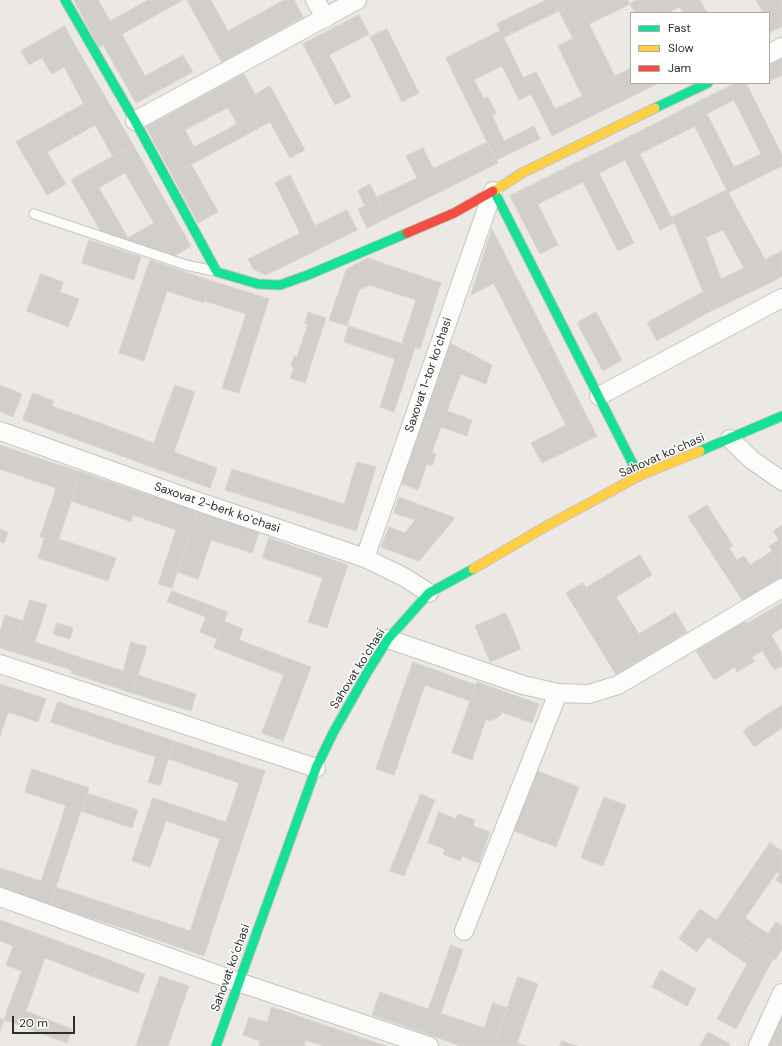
<!DOCTYPE html>
<html>
<head>
<meta charset="utf-8">
<style>
	body { margin:0 }
	#map { position:relative; width:782px; height:1046px; overflow:hidden; background:#ece8e4; font-family:"DM Sans",sans-serif }
	canvas { display:block }
	.legend { position:absolute; left:630px; top:12px; width:140px; height:72px; box-sizing:border-box; background:#fff; border:1px solid #ababab; margin:0; padding:5px 7px; list-style:none; font-size:12px; color:#2e2e2e }
	.legend li { display:flex; align-items:center; gap:8px; height:20px }
	.legend b { width:20px; border:1px solid #ababab }
	.scale { position:absolute; left:12px; top:1016px; width:63px; height:18px; box-sizing:border-box; border:2px solid #2e2e2e; border-top:0; padding-left:5px; font-size:12px; line-height:14px; white-space:nowrap; color:#2e2e2e; -webkit-text-stroke:3px #fff; paint-order:stroke }
</style>
</head>
<body>
<div id="map">
<canvas width="782" height="1046"></canvas>
<ul class="legend">
<li><b style="height:5px;background:#16e098"></b>Fast</li>
<li><b style="height:5px;background:#ffcf43"></b>Slow</li>
<li><b style="height:5px;background:#f24e42"></b>Jam</li>
</ul>
<div class="scale">20 m</div>
</div>
<script>
const ctx = document.querySelector('canvas').getContext('2d');
ctx.lineJoin = 'round';
function paint(path, color) { ctx.fillStyle = color; ctx.fill(path, 'evenodd'); }
function strokePath(path, color, width, dash) { ctx.strokeStyle = color; ctx.lineWidth = width; ctx.lineCap = dash ? 'butt' : 'round'; ctx.setLineDash(dash || []); ctx.stroke(path); }
function drawText(font, color, halo, rows, align = 'center') {
  ctx.font = font + ' "DM Sans",sans-serif'; ctx.lineWidth = 3; ctx.setLineDash([]); ctx.textBaseline = 'middle'; ctx.strokeStyle = halo; ctx.fillStyle = color; for (const [text, x, y, turn = 0] of rows) {
    ctx.save(); ctx.translate(x, y); ctx.rotate((+turn || 0) * Math.PI / 180); ctx.textAlign = isNaN(turn) ? turn : align; if (halo) ctx.strokeText(text, 0, 0); ctx.fillText(text, 0, 0); ctx.restore();
  }
}
const building = new Path2D(`
	M74 0H98L110 21 148 0H183L99 47Z
	M187 0H211L228 31 284 0H294L303 17 222 62Z
	M546 0H581L503 38 497 24Z
	M581 0H628L630 4 589 24 615 76 631 68V83H659L608 108 559 11Z
	M637 0H700L707 13H683L680 7 667 13H635L630 4Z
	M756 0H771L782 20V26L769 33V13H758L762 11Z
	M771 0H782V20Z
	M359 15 369 34 329 55 351 97 335 105 303 44Z
	M65 26 72 40 29 65 21 51Z
	M387 29 419 93 402 102 370 37Z
	M500 31 508 46 453 73 446 58Z
	M122 34 145 76 183 55 193 72 136 103 103 45Z
	M573 39 608 108 552 136 523 78 536 72 555 109 582 96 558 46Z
	M72 40 103 93 84 104 64 67 52 74 42 58Z
	M508 46 531 94 519 100 502 66 474 80 484 99 488 97 496 113 492 115 504 141 534 126 540 139 496 160 453 73Z
	M782 57V75L769 81V58Z
	M244 74 270 122 172 175 146 127ZM228 108 237 124 194 147 185 130Z
	M736 83H746L782 155V166L728 193 686 108ZM734 100 761 154 734 167 707 114Z
	M270 86 305 150 290 158 255 95Z
	M103 93 133 145 113 157 95 125 47 152 66 184 47 195 16 142Z
	M686 108 695 126 640 154 631 136Z
	M631 136 674 223 660 230 625 160 599 173 634 243 618 251 574 164Z
	M488 142 498 163 444 190 433 169Z
	M133 145 191 246 173 257 103 235 71 180ZM125 173 154 223 128 238 99 188Z
	M423 148 444 190 387 218 377 197 417 178 406 156Z
	M191 164 218 212 198 223 172 175Z
	M574 164 583 182 538 204 558 245 540 254 510 196Z
	M290 175 325 246 266 275 253 269 248 259 300 233 275 183Z
	M370 184 387 218 367 228 358 209 365 206 358 191Z
	M727 190 776 280 711 311 672 217ZM723 230 744 268 721 279 706 238Z
	M347 210 357 230 325 246 315 226Z
	M492 229 551 345 530 355 494 283 471 295Z
	M89 240 141 257 134 280 82 263Z
	M782 251V276L776 280 765 260Z
	M368 258 441 283 420 349 402 343 416 300 369 285 359 290 347 326 329 320 346 270Z
	M150 260 212 281 204 303 167 291 144 361 119 353Z
	M41 274 63 282 60 292 79 299 68 327 27 311Z
	M212 281 269 299 239 393 222 388 246 314 205 301Z
	M703 292 711 311 657 341 647 323Z
	M308 312 326 318 305 383 290 378 294 368 291 366 294 356 297 357 308 324 305 323Z
	M596 312 622 360 603 371 577 323Z
	M349 326 415 348 394 412 380 407 395 359 344 342Z
	M450 343 492 365 486 384 461 374 447 411 472 420 467 436 422 420Z
	M551 345 584 411 564 421 530 355Z
	M0 385 22 394 13 417 0 411Z
	M175 385 195 392 174 452 217 468 210 488 146 465Z
	M33 393 54 401 52 406 97 422 89 444 23 420Z
	M584 411 597 436 542 463 531 443 566 425 564 421Z
	M422 420 441 427 432 452 436 454 432 466 427 464 418 490 399 483Z
	M97 422 154 443 146 465 89 444Z
	M0 445 32 456 26 478 0 469Z
	M32 456 81 472 51 562 38 558 44 538 40 537 56 488 26 478Z
	M357 462 376 467 356 531 225 490 232 469 344 504Z
	M81 472 128 488 118 517 71 501Z
	M128 488 197 511 172 588 158 584 176 530 133 515 131 522 118 517Z
	M399 497 455 518 419 561 381 547 389 527 405 533 415 520 394 513Z
	M707 505 733 546 729 548 737 560 744 556 750 565 772 551 769 546 779 540 773 531 782 525V579L744 603 688 517Z
	M197 511 259 532 252 553 211 540 198 579 177 572Z
	M0 529 8 532 4 543 0 542Z
	M269 538 348 565 327 628 308 622 323 578 263 558Z
	M59 539 116 558 108 581 51 562Z
	M640 555 652 575 616 597 639 634 675 612 687 632 633 664 586 588Z
	M583 583 635 667 618 678 566 593Z
	M172 591 228 612 217 639 200 632 206 617 167 602Z
	M30 600 47 605 35 642 76 656 72 670 13 652Z
	M782 603V628L771 635 782 654V666L774 670 746 624Z
	M506 613 521 649 490 662 475 626Z
	M5 615 23 621 13 652 0 648V629H1Z
	M224 621 243 629 239 640 311 667 305 683 214 648Z
	M745 621 762 651 752 657 755 661 737 672 735 667 714 680 696 651Z
	M57 623 73 628 70 639 53 634Z
	M131 642 147 647 132 693 71 673 76 656 123 671Z
	M413 662 476 685 470 701 425 685 394 775 376 769Z
	M138 675 196 694 191 711 132 693Z
	M284 675 305 683 283 741 262 733Z
	M477 682 539 704 532 723 501 712 500 716 490 721 486 719 472 760 452 753Z
	M0 684 46 699 38 722 8 712 0 736Z
	M58 702 115 721 109 742 51 722Z
	M782 705V728L754 747 743 731Z
	M115 721 174 741 160 786 148 782 156 757 109 742Z
	M174 741 265 771 246 829 226 822 239 783 169 759Z
	M32 769 89 788 81 811 25 792Z
	M537 771 579 787 556 847 514 831Z
	M87 793 138 810 132 828 81 811Z
	M421 794 435 800 404 876 390 871Z
	M604 797 626 805 603 866 581 858Z
	M153 798 246 829 225 892 205 885 220 839 166 821 150 867 132 861Z
	M66 806 81 811 50 905 0 887V868L41 881Z
	M439 812 456 819 458 814 475 820 473 826 490 832 479 863 462 856 460 861 443 854 445 849 428 843Z
	M770 843 782 851V884L776 880 780 874 777 872 745 918 768 934 776 922 782 926V949L775 960 717 920Z
	M205 885 225 892 204 956 129 930 135 913 190 931Z
	M56 887 135 913 129 930 50 905Z
	M700 909 773 959 736 1029 717 1019 747 964 708 937 697 952 679 939Z
	M0 920 36 933 22 971 6 965 13 946 0 941Z
	M36 933 101 957 94 977 45 958 26 1011 72 1029 67 1043 4 1020Z
	M451 945 463 950 433 1036 372 1015 380 992 428 1009Z
	M101 957 145 974 138 993 94 977Z
	M661 970 696 989 687 1006 652 987Z
	M160 976 189 986 168 1046H136Z
	M518 977 538 984 517 1043 526 1046H494Z
	M493 1003 508 1008 494 1046H460L433 1036 441 1013 484 1028Z
	M782 1004V1046H762Z
	M272 1007 362 1038 359 1046H324L306 1040 304 1046H259L260 1041 243 1035 249 1017 267 1022Z
	M0 1018 4 1020 0 1031Z
	M708 1032 730 1044 729 1046H700Z
	M362 1038 386 1046H359Z
	M562 1041 577 1046H560Z`);
const lane = new Path2D(`
	M34 214 186 265 214 271`);
const street = new Path2D(`
	M315 0 326 18
	M769 54 782 47
	M135 121 357 0
	M599 396 782 298
	M0 431 205 504 365 558 404 577 429 593
	M730 439 752 460 782 481
	M365 558 493 191
	M388 639 523 685 558 693 589 694 618 685 782 588
	M0 664 316 768
	M0 897 238 982 429 1046
	M464 931 558 693
	M758 1046 782 993`);
const fast = new Path2D(`
	M65 0 135 121 217 272 258 284 280 285 308 275 407 233
	M655 108 708 83
	M494 191 639 476
	M700 451 782 416
	M216 1046 316 768 333 733 368 671 388 639 429 593 473 569`);
const slow = new Path2D(`
	M494 191 522 173 655 108
	M473 569 543 528 639 476 700 451`);
const jam = new Path2D(`
	M407 233 454 213 493 191`);
const streetNames = [
	["Saxovat 1-tor koʻchasi",429,375,-71],
	["Sahovat koʻchasi",662,456,-24],
	["Saxovat 2-berk koʻchasi",217,508,19],
	["Sahovat koʻchasi",358,669,-58],
	["Sahovat koʻchasi",231,968,-70]
];
paint(building, '#d1cecb');
strokePath(building, '#d7d4d0', 1);
strokePath(lane, '#c5c4c5', 11);
strokePath(street, '#c5c4c5', 20);
strokePath(fast, '#c5c4c5', 11);
strokePath(slow, '#c5c4c5', 11);
strokePath(jam, '#c5c4c5', 11);
strokePath(lane, '#fcfcfb', 9);
strokePath(street, '#fcfcfb', 18);
strokePath(fast, '#16e098', 9);
strokePath(slow, '#ffcf43', 9);
strokePath(jam, '#f24e42', 9);
drawText('12px', '#2e2e2e', '#fff', streetNames);
</script>
</body>
</html>
